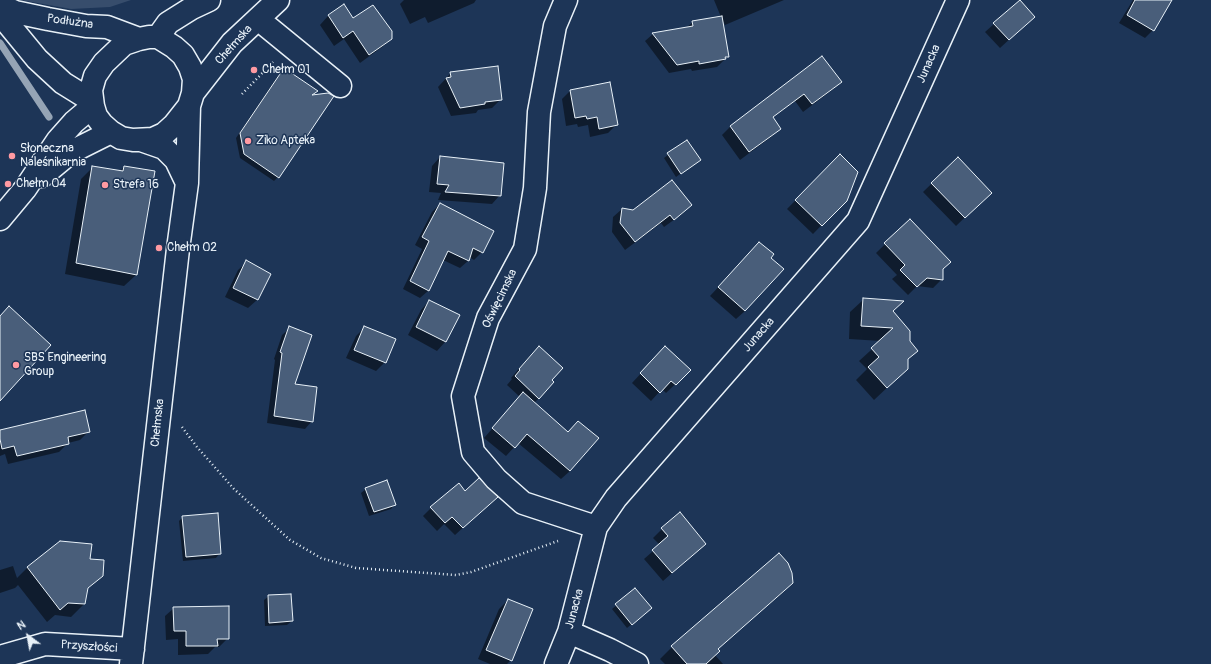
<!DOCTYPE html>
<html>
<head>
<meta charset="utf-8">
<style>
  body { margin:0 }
  #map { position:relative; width:1211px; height:664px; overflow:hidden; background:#1d3557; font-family:Pangolin,sans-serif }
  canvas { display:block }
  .north { position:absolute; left:8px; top:616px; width:40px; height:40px; -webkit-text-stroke:3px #1d3557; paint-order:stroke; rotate:328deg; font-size:11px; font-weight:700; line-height:16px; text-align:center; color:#e8f1f8 }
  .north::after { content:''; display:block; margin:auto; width:14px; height:18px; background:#e8f1f8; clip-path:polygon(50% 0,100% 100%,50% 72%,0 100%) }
</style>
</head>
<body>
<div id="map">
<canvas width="1211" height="664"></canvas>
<div class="north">N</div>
</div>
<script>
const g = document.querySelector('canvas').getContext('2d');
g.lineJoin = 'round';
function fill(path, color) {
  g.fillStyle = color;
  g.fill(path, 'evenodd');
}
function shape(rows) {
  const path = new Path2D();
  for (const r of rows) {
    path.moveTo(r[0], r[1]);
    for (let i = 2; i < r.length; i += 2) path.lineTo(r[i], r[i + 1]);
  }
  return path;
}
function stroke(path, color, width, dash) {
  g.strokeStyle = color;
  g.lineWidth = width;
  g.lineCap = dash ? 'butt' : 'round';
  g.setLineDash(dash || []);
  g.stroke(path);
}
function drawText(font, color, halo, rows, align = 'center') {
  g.font = font + ' Pangolin,sans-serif';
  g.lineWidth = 3;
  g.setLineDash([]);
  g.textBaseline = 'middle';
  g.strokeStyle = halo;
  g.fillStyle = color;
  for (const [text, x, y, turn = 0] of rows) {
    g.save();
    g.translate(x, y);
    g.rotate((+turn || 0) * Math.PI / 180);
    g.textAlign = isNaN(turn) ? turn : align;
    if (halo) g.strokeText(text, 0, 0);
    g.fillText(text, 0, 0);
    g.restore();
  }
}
const green = shape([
  [21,0,131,0,110,7,71,9]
]);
const shadow = shape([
  [404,0,476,0,474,3,428,23,425,17,410,24,400,4],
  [714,0,784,0,725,25,722,19,728,56,717,67,692,71,691,69,669,73,645,41,653,34,686,28,693,22,721,17],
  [1133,0,1171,0,1153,30,1145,38,1119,23],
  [343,6,353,20,391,39,382,47,360,63,344,39,334,46,320,25,328,16],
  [994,24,1025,25,1000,48,985,32],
  [822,57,841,82,832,90,803,112,795,101,772,118,780,129,771,137,740,160,722,135,730,127],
  [284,69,316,91,311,96,278,177,274,181,240,158,236,138,280,73],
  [451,73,501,99,492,108,478,110,476,113,451,116,438,87],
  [570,91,617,124,608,133,590,137,588,125,578,127,577,124,566,126,562,99],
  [686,141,699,160,676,177,664,158],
  [840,155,846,200,813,234,787,209],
  [440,157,500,195,492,204,438,200,441,193,429,192,432,166],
  [958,158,982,201,956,226,923,192],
  [93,167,120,171,124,167,136,275,124,286,65,274,81,179],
  [440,204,482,252,474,260,469,257,468,261,460,268,443,260,428,291,420,298,403,289,422,249,415,245,432,212],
  [690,205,682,214,664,227,661,223,625,250,612,232,613,217,622,209,633,211],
  [910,220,950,262,942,270,942,279,933,288,917,286,908,295,892,279,897,275,876,253],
  [751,252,745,311,736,319,710,296],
  [247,262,270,274,257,300,248,308,225,297,238,270],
  [863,300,892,311,909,342,916,351,907,360,907,369,874,400,856,380,867,369,859,361,881,341,849,339,850,312],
  [429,301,459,316,445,342,437,351,408,335,421,310],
  [365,327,385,362,376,371,346,358,356,336],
  [290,328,293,385,312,421,305,429,267,423,275,360,274,359,282,335],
  [530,356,551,380,539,398,534,403,570,471,561,479,518,443,506,456,484,438,520,397,507,385,512,379,511,378],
  [657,356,690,370,666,393,662,389,651,401,632,383],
  [0,431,89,431,80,440,68,443,59,452,8,464,5,454,0,456],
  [366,489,395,504,391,509,369,516,361,493],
  [465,492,488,505,455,535,444,524,437,531,423,516,431,508],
  [183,517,220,553,216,558,183,561,179,521],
  [662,529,696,552,663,581,644,559,660,545,653,538],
  [61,542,89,560,102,575,91,586,91,584,83,590,84,604,71,617,55,615,47,622,18,585,15,588,0,593,0,570,13,566,17,578,27,568],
  [792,583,780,595,717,649,715,655,723,664,665,664,660,659,672,647],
  [635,589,646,612,627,628,612,609],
  [269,596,292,621,287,625,265,626,264,600],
  [508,600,511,660,507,664,490,664,478,659,499,609],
  [174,608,228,638,219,647,215,647,208,654,178,655,178,639,166,640,165,616]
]);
const stream = shape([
  [0,43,49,117]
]);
const building = shape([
  [1020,0,1035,17,1009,40,993,23,1020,0],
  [1135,0,1172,0,1154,31,1127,15,1135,0],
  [344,4,353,18,373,5,392,31,392,39,369,55,353,31,343,38,328,15,344,4],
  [722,16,729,57,725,57,726,59,699,64,699,61,677,65,652,33,693,26,692,21,722,16],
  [822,56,842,82,812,104,804,94,773,117,781,129,749,152,730,126,822,56],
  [498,66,502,100,485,102,485,104,460,108,446,78,451,77,450,72,498,66],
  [284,68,318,91,312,95,328,93,334,96,279,178,244,154,240,133,284,68],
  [610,82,618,125,599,129,597,117,587,119,586,116,575,118,570,90,610,82],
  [687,140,701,160,681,174,667,153,687,140],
  [840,154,858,172,847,201,822,226,795,200,840,154],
  [440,156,504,163,501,196,445,192,449,185,437,184,440,156],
  [958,157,992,193,965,218,931,183,958,157],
  [92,166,123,171,124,166,155,171,137,275,76,263,92,166],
  [672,180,692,205,674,220,670,215,635,242,620,223,622,208,633,210,672,180],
  [440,203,494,231,483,253,473,248,469,261,448,251,429,291,410,281,429,241,422,237,440,203],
  [910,219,951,262,943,269,943,280,927,278,917,287,900,270,905,265,884,243,910,219],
  [759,242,774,254,771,258,784,269,745,311,718,287,759,242],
  [246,260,271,274,258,300,233,288,246,260],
  [863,298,904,301,893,311,910,331,910,341,918,351,908,359,908,369,887,388,868,367,879,357,871,348,893,328,861,326,863,298],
  [429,300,460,315,446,342,416,327,429,300],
  [9,306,51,345,0,401,0,316,9,306],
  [289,326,312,335,295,384,317,387,313,422,274,416,282,353,280,352,289,326],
  [364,326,396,339,386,363,354,350,364,326],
  [539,346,563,368,552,380,554,382,539,399,515,376,520,370,519,369,539,346],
  [665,346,691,370,676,385,671,381,660,393,640,373,665,346],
  [523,392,568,432,578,421,599,438,570,471,527,434,515,448,492,428,523,392],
  [85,410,90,432,68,437,69,444,17,456,14,446,2,449,0,439,0,430,85,410],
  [479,478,498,497,463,528,452,517,445,523,430,507,459,483,465,491,479,478],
  [387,480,396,505,374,512,365,488,387,480],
  [680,512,706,544,672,573,652,550,668,536,661,528,680,512],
  [218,513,221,554,186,557,182,516,218,513],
  [60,541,92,544,90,559,104,560,103,576,88,588,85,604,68,603,60,610,27,567,60,541],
  [779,553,788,563,792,573,793,583,718,649,720,651,706,664,687,664,671,646,779,553],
  [635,588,652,608,632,625,615,604,635,588],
  [291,594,293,621,269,623,268,595,291,594],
  [508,599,533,609,512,661,486,650,508,599],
  [229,606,229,639,217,639,218,646,186,646,186,631,174,631,173,607,229,606]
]);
const path = shape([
  [242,94,273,62],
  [182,427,197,447,234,489,290,540,321,558,356,568,456,575,471,572,558,541]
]);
const minor = shape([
  [566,0,555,26,539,112,535,188,525,249,488,318,463,396,473,452,496,479,523,503,596,527],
  [0,5,15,12,48,19,86,26,107,27,139,39],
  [0,14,37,59,63,83,92,101],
  [258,19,340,86],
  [149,37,158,37,174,47,183,55,190,67,194,79,193,93,189,106,174,125,164,134,153,139,133,140,121,138,111,132,102,124,96,116,93,106,91,90,95,76,104,63,124,44,139,39,149,37],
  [158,37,168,23,192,8,209,0],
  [193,93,232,43,278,0],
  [141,140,164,148,176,160,187,183],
  [42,176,71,152,111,132],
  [0,219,25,189,58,140,74,122,93,106],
  [569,632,610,650,637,664],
  [0,657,45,644,133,649],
  [131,664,178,249,187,183,189,106],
  [556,664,569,632,596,527,616,498,858,221,958,0]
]);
const markers = [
  [254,70,4,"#ff9aa2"],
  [248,141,4,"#ff9aa2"],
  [12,156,4,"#ff9aa2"],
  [8,184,4,"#ff9aa2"],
  [105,185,4,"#ff9aa2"],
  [159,248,4,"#ff9aa2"],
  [16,365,4,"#ff9aa2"]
];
const streetNames = [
  ["Podłużna",70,22,8],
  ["Chełmska",234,45,-48],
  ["Junacka",929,64,-66],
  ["Oświęcimska",500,299,-64],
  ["Junacka",759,335,-49],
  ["Chełmska",158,423,-84],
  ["Junacka",575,609,-75],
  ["Przyszłości",89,647,4]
];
const poiNames = [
  ["Chełm 01",262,70],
  ["Ziko Apteka",256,141],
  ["Słoneczna",20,149],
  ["Naleśnikarnia",20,163],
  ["Chełm 04",16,184],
  ["Strefa 16",113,185],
  ["Chełm 02",167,248],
  ["SBS Engineering",24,358],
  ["Group",24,372]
];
fill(green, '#374d6c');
fill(shadow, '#0007');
stroke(stream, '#95a4b5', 7);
fill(building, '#495e7a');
stroke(building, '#e8f1f8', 1);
stroke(minor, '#e8f1f8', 25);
stroke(path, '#e8f1f8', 2.5, [1, 3]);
stroke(minor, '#1d3557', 22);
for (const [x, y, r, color] of markers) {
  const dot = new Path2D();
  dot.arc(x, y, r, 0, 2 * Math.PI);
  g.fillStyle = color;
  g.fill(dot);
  stroke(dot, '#1d3557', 1.5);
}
drawText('12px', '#e8f1f8', '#1d3557', streetNames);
drawText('12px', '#e8f1f8', '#1d3557', poiNames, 'left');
</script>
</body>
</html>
